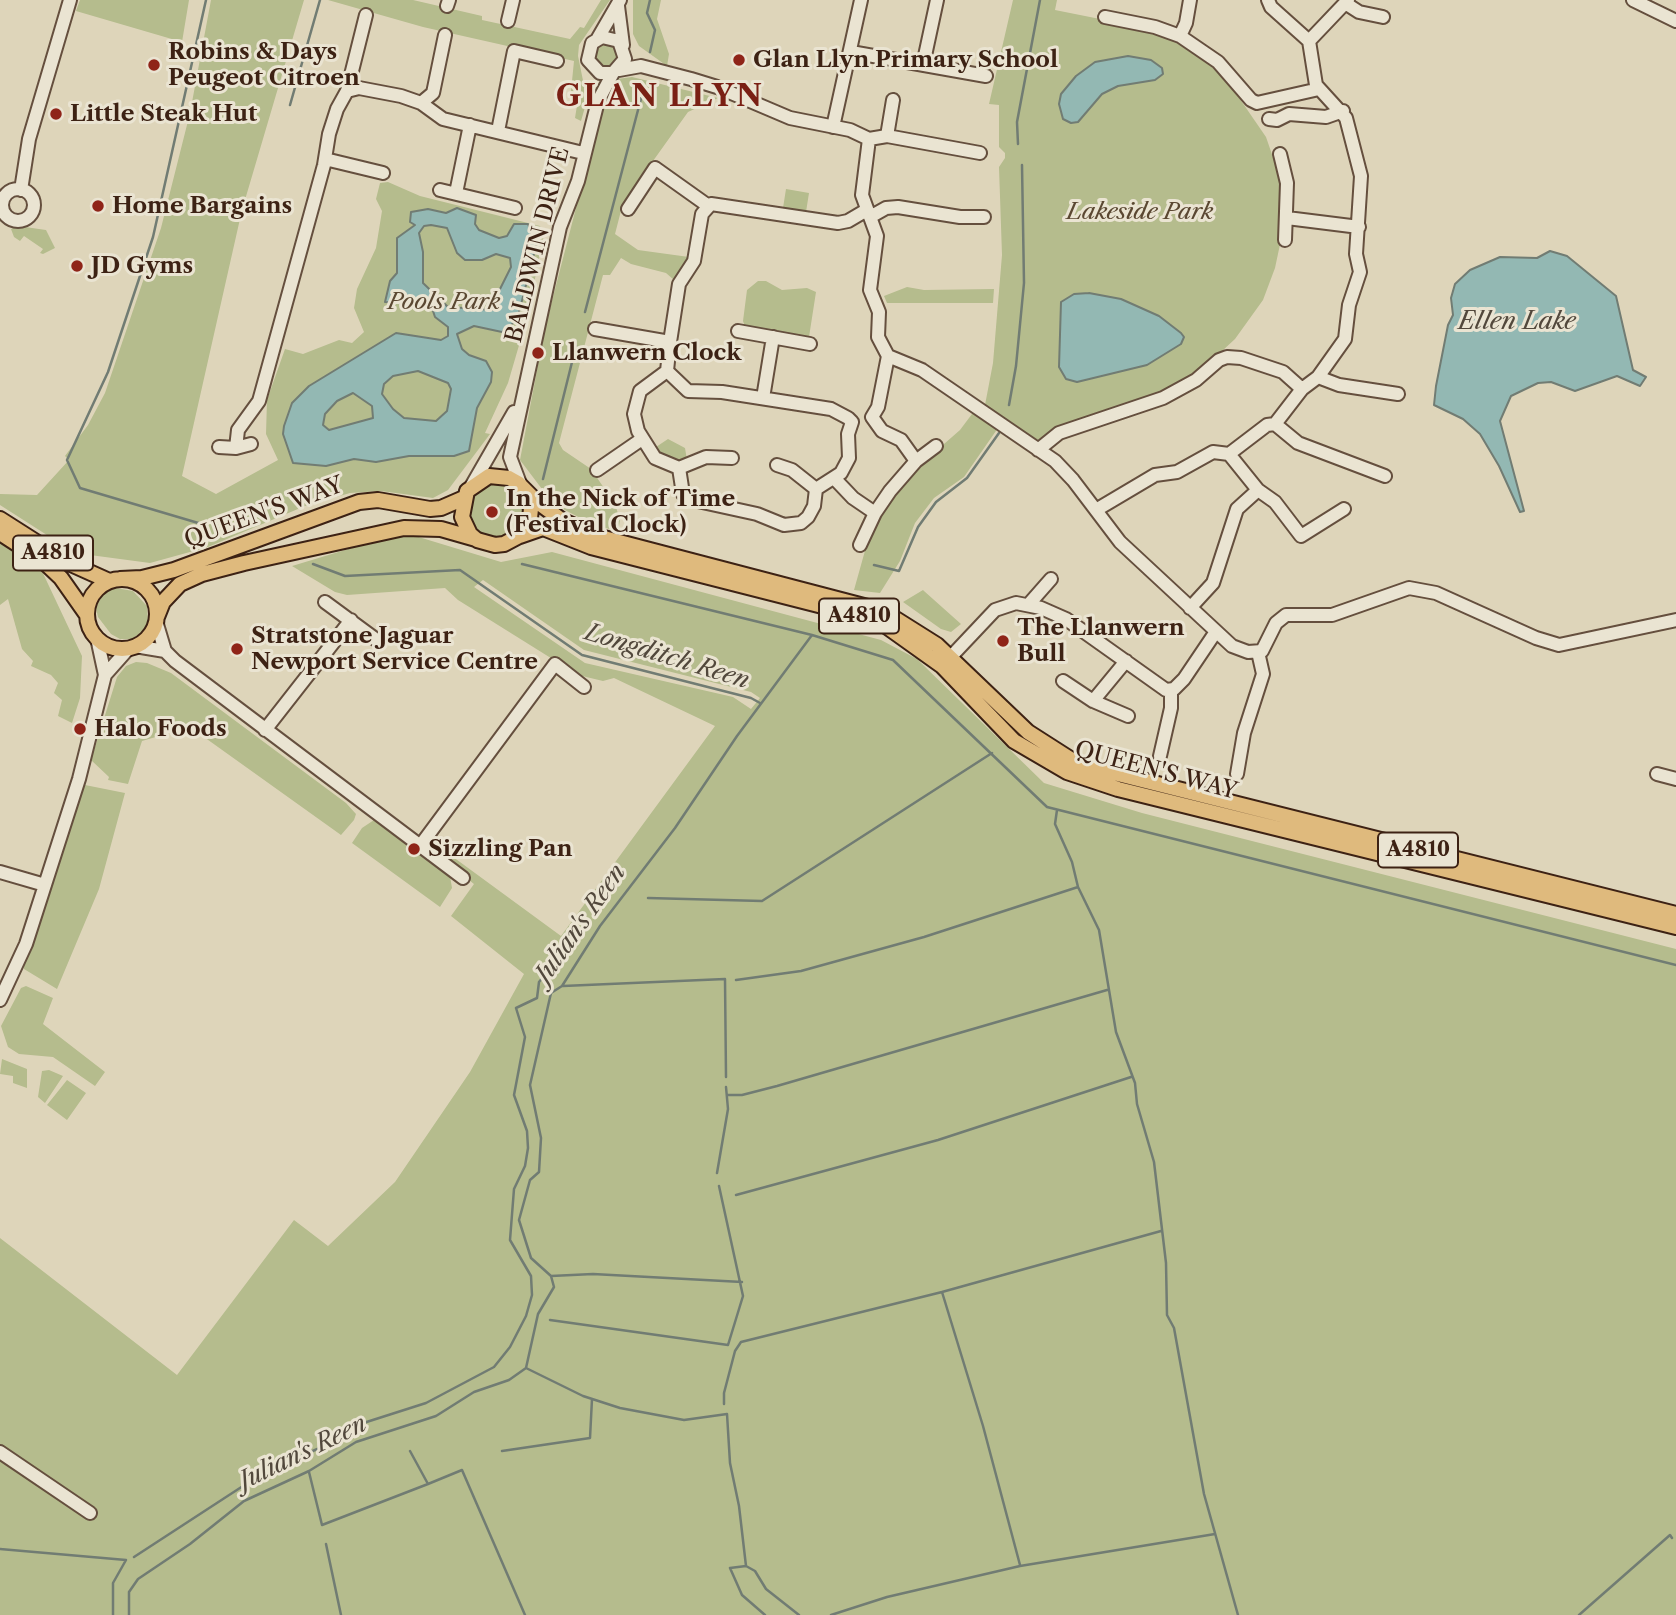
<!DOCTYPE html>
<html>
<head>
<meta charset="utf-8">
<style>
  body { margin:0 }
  canvas { display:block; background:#ded5ba }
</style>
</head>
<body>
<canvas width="1676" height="1615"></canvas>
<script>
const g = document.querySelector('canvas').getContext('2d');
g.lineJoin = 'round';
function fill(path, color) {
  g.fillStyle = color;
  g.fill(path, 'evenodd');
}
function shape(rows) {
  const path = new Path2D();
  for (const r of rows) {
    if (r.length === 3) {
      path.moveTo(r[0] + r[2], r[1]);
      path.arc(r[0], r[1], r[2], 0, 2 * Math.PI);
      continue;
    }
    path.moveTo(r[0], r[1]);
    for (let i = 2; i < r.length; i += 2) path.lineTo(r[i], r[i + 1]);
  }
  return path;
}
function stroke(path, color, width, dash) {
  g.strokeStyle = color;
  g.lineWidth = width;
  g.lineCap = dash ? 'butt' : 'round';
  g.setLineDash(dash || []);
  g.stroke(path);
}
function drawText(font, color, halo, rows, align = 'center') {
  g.font = font + ' "Libre Caslon Text",serif';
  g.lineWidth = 6;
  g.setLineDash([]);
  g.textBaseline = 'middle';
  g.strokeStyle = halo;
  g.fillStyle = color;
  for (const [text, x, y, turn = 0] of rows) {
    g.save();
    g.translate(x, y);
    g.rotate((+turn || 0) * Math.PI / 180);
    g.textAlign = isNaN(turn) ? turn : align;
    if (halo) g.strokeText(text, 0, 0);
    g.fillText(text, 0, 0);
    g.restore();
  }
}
const green = shape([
  [80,0,189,0,182,42,76,11],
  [211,0,304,0,242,210,182,476,216,494,278,460,266,434,267,400,285,349,303,354,339,340,352,343,364,332,354,308,357,289,376,248,382,211,376,199,380,183,388,182,420,196,540,226,544,234,527,318,508,383,485,433,490,434,448,490,433,498,381,491,350,493,305,506,208,547,150,563,75,553,0,505,0,494,37,495,69,460,65,456,88,425,105,393,161,228,190,113],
  [328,0,413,0,482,16,482,20,570,39,580,27,584,28,601,0,610,0,579,45,578,56,587,100,581,121,575,118,579,93,571,91,574,61,423,27],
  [633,0,661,0,657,19,669,54,667,66,639,46,633,34],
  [1013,0,1057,0,1055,10,1150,29,1184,47,1211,66,1233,89,1266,137,1277,169,1282,198,1282,235,1275,268,1263,300,1235,339,1196,375,1162,393,1037,440,985,405,993,363,1002,255,999,167,1005,158,1005,153,999,147,999,105,989,104],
  [606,55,11],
  [632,77,718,98,688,112,623,203,615,234,638,250,689,257,688,260,674,280,666,273,631,264,621,258,610,275,603,275,559,443,563,450,591,469,615,504,620,520,618,532,588,522,563,509,545,493,520,460,545,328,600,115,617,79],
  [786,189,809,193,806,212,783,208],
  [18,226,46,230,55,248,43,254,40,253,43,249,24,236,20,241,14,237,11,229],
  [758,281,766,281,782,290,807,288,816,292,809,337,745,327,743,321,747,290],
  [907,287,924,290,994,289,993,303,887,303,884,296],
  [975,410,998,428,964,477,934,498,915,523,900,561,880,593,854,590,868,540,889,500,920,465,960,430],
  [668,439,685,448,687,460,681,462,662,454,656,447],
  [495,511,27],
  [412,535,501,562,552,552,881,640,917,659,1044,783,1142,813,1676,949,1676,1615,0,1615,0,1238,177,1375,294,1220,328,1246,395,1182,470,1072,524,974,451,916,474,884,429,849,434,843,561,936,715,726,614,678,603,681,578,675,458,600,445,588,347,595,335,592,292,566,365,544],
  [483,580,584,650,751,692,760,698,751,709,733,697,585,663,474,587],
  [0,541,40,567,82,656,80,698,72,723,58,716,62,700,54,693,58,683,51,675,31,666,33,661,22,649,8,599,0,605],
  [110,587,133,591,147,606,148,623,142,632,132,639,120,639,111,634,98,617,95,604,97,596],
  [923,590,924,591,961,624,951,632,941,629,903,602],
  [136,662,147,663,171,673,346,803,356,814,354,820,341,835,190,727,142,741,128,784,108,780,109,777,91,760,117,677,126,666],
  [85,785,125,793,99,889,57,989,24,969,24,965,52,872],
  [374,820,450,876,452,888,440,907,352,843,362,828],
  [26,986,53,998,43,1024,105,1072,95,1086,53,1057,19,1054,8,1047,1,1026,21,988],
  [2,1059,27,1069,27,1088,13,1083,13,1076,0,1074],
  [49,1070,63,1076,45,1103,38,1097,42,1071],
  [67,1080,86,1093,67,1120,47,1105]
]);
const water = shape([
  [1128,56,1151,60,1162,68,1163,74,1155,80,1118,86,1102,94,1078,122,1071,123,1063,119,1059,104,1061,94,1076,76,1095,62,1128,56],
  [457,208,476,215,475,224,479,230,499,238,507,236,514,224,528,224,536,246,517,320,502,332,474,326,457,334,462,349,469,355,486,361,492,372,491,382,477,408,469,451,454,456,409,456,376,462,354,459,326,466,293,463,283,434,284,426,292,403,309,386,396,333,441,340,448,336,448,327,435,317,431,305,385,302,390,281,397,273,397,238,415,225,410,222,411,212,428,209,446,213,457,208],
  [431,225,447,228,457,253,465,260,482,260,496,254,510,258,511,267,497,295,494,310,448,307,423,283,423,252,419,233,424,226,431,225],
  [418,371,448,383,451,389,447,411,436,421,404,418,393,409,382,394,384,384,393,376,418,371],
  [353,393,372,406,373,418,329,430,323,425,325,414,337,401,353,393],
  [1550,251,1567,256,1616,296,1633,370,1646,377,1640,386,1617,376,1575,391,1551,382,1538,383,1511,396,1500,421,1524,511,1520,512,1499,466,1480,434,1463,419,1434,405,1436,386,1448,325,1453,315,1451,298,1455,284,1470,270,1500,257,1537,258,1550,251],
  [1089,293,1121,299,1159,316,1181,333,1184,337,1181,344,1147,365,1077,382,1066,379,1059,367,1061,302,1074,294,1089,293]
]);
const stream = shape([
  [650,0,647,13,655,30,650,52],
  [290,105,320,0],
  [1018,144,1017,122,1040,0],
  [585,312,643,91],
  [1009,405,1016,366,1024,283,1022,165],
  [543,479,576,346],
  [205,525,80,488,67,460,108,372,153,237,206,0],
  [313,564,345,576,460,570,582,655,751,698,760,703],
  [522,564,812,635,893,660,1047,807,1676,965],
  [874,565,899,571,918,527,936,502,967,478,999,433],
  [1057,810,1055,824,1072,862,1078,887,1099,930,1116,1032,1135,1083,1137,1104,1154,1162,1166,1263,1167,1315,1174,1328,1204,1494,1238,1615],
  [648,898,762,901,992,753],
  [736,980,801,971,924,937,1078,887],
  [563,986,725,979,726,1077],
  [727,1095,742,1095,777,1086,1107,990],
  [717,1173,728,1109,726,1087],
  [736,1195,938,1140,1131,1077],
  [551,1276,593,1274,742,1282],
  [942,1292,983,1426,1020,1565],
  [550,1320,728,1345,743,1296,719,1186],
  [526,1368,583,1396,620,1408,684,1420,727,1414,730,1463,739,1506,746,1566],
  [724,1404,724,1393,735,1351,741,1342,942,1292,1161,1231],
  [410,1451,428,1484,462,1470,525,1615],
  [502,1451,590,1438,592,1399],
  [309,1472,322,1525,428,1484],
  [326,1544,341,1615],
  [0,1549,126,1560,113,1583,113,1615],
  [134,1557,266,1471,322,1447,354,1426,426,1403,494,1367,510,1347,526,1316,532,1295,531,1276,510,1240,514,1189,525,1166,528,1148,527,1131,514,1095,525,1037,516,1008,537,998,539,982,556,961],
  [129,1615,129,1592,138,1579,190,1544,244,1501,309,1471,356,1442,436,1416,474,1392,509,1380,526,1368,538,1314,554,1287,551,1276,531,1258,519,1220,530,1180,539,1172,541,1138,530,1085,551,993,562,986,600,926,675,828,737,736,812,635],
  [765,1615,742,1595,730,1568,746,1566,755,1571,766,1589,799,1615],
  [831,1615,887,1597,1020,1566,1215,1534],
  [1579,1615,1670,1535,1672,1538]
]);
const minor = shape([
  [1633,0,1676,21],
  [1345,3,1359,12,1383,17],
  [447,6,449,0],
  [618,6,623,45],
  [1105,17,1155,27,1180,36,1186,23,1190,0],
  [508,21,513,0],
  [1180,36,1218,62,1251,100,1257,103,1319,89],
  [598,38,620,0],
  [1309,41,1348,0],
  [851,52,986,76],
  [923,65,937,0],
  [619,70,641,66,691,79,717,87,790,118,850,130,869,139,862,195,877,236,870,290,879,312,878,337,888,356,922,370,1055,461,1073,480,1120,542,1232,646,1248,652,1262,651,1276,623,1286,615,1332,615,1409,588,1436,593,1536,638,1559,645,1676,620],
  [347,91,366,15],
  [421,103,433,93,445,35],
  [1269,119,1277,120,1289,114,1326,117,1343,111],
  [833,127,861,0],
  [498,131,514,51,557,61],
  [887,136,893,100],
  [869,139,887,136,980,153],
  [1280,154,1287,183,1285,240],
  [325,159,383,173],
  [18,205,16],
  [21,190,29,139,70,0],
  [440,190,515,208],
  [456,193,470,125],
  [628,209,655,168,707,205],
  [870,217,886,208,898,207,960,217,984,217],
  [1287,218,1359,227],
  [595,329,670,342,679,284,694,261,702,214,711,204,838,223,848,221,865,211],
  [738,331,810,344],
  [888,356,878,407,872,417,882,431,901,440,916,461],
  [667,371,688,391,722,392,831,409,848,418,852,422,848,434,849,458,841,473,816,489,814,506,808,517,801,523,784,525,757,514,693,500,683,494,679,468,655,458,638,431,634,414,640,391,667,371,670,342],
  [1318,377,1339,385,1398,394],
  [763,398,773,337],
  [1275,424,1298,443,1385,476],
  [219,447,236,448,251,444],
  [236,448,238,430,259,401,324,165,329,134,337,109,347,91,359,88,401,96,421,103,443,119,583,153],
  [1038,450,1059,433,1163,398,1196,380,1219,360,1227,357,1241,358,1283,372,1302,389],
  [1229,454,1258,490,1275,502,1301,536,1344,509],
  [777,465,792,470,816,489],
  [679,468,706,457,732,458],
  [597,470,642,439],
  [834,478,853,498,875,513],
  [472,485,514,412],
  [521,486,510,457,560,227,578,181,598,101,613,73,625,59,619,41,602,37,592,43,588,60,600,73,613,73],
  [1096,510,1155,475,1177,472,1213,452,1229,454,1267,425,1275,424,1302,389,1318,377,1345,339,1349,305,1360,272,1356,254,1361,176,1346,118,1316,85,1309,41,1271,7,1268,0],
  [860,545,875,513,890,491,916,461,936,446],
  [325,602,378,641],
  [1029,604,1051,579],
  [1190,608,1213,583,1237,509,1258,490],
  [156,621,165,651,175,661,463,878],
  [135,646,165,651],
  [945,663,995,610,1016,603,1041,608,1066,619,1166,690,1174,689,1184,679,1215,633],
  [105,675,129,648],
  [1063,681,1093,701,1128,716],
  [1093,701,1126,661],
  [265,730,351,620],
  [1160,756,1171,708,1171,690],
  [1237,774,1244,733,1263,674,1258,652],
  [1657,774,1676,779],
  [420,846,555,664,584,687],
  [0,872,45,885],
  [0,1000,26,944,79,779,105,675,97,638],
  [0,1452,90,1513]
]);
const major = shape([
  [525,490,531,509,530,518,521,535,504,544,495,545,477,540,470,534,462,517,467,491,489,476,509,478,518,483,536,501,563,521,600,537,883,611,937,645,1028,732,1078,764,1676,914],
  [0,519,69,563,109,581],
  [0,533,43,561,61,578,87,615],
  [520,536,543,528,591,547,846,612,886,626,942,666,1014,741,1067,772,1118,789,1676,927],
  [120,579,142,578,174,570,359,502,378,500,430,509,441,508,464,498],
  [122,614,35],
  [157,617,163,602,180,584,202,574,244,563,404,528,441,529,476,539]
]);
const markers = [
  [739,60,7,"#8f2418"],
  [154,65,7,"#8f2418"],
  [56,114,7,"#8f2418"],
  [98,206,7,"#8f2418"],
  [77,266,7,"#8f2418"],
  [538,353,7,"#8f2418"],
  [492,512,7,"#8f2418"],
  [1003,641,7,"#8f2418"],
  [237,649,7,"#8f2418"],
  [80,729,7,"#8f2418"],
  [414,849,7,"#8f2418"]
];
const shields = [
  [53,553,80],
  [859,616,80],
  [1418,850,80]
];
const shieldNames = [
  ["A4810",53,553],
  ["A4810",859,616],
  ["A4810",1418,850]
];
const poiNames = [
  ["Robins & Days",168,52],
  ["Peugeot Citroen",168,78],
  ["Glan Llyn Primary School",753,60],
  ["Little Steak Hut",70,114],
  ["Home Bargains",112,206],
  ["JD Gyms",91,266],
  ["Llanwern Clock",552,353],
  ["In the Nick of Time",506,499],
  ["(Festival Clock)",506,525],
  ["The Llanwern",1017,628],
  ["Bull",1017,654],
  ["Stratstone Jaguar",251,636],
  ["Newport Service Centre",251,662],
  ["Halo Foods",94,729],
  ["Sizzling Pan",428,849]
];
const parkNames = [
  ["Lakeside Park",1140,212],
  ["Pools Park",444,302]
];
const streetNames = [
  ["BALDWIN DRIVE",538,245,-76],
  ["QUEEN'S WAY",264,513,-20],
  ["QUEEN'S WAY",1156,771,15]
];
const waterNames = [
  ["Ellen Lake",1517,322],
  ["Longditch Reen",667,657,17],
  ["Julian's Reen",581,924,-55],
  ["Julian's Reen",303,1453,-26]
];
const districtNames = [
  ["GLAN LLYN",660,97]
];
fill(green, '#b5bc8d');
fill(water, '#93b8b3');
stroke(water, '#717c73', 2);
stroke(stream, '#717c73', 2.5);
stroke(minor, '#654f3e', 16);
stroke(major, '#3d2214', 18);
stroke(minor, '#eae4d2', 12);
stroke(major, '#dfba7d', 14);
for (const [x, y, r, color] of markers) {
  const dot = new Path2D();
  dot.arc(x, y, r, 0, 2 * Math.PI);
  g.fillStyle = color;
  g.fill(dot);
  stroke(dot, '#eae4d2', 2.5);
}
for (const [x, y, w] of shields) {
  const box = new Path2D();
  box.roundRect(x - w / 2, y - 17.5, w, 35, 5);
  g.fillStyle = '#eae4d2';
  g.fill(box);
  stroke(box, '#3d2214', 2);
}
drawText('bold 21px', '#3d2214', null, shieldNames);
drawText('bold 23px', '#3d2214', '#eae4d2', poiNames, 'left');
drawText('italic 23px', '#5b4832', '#eae4d2', parkNames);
drawText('23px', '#3d2214', '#eae4d2', streetNames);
drawText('italic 24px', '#52483c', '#eae4d2', waterNames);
g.letterSpacing = '2px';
drawText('bold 30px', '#7a1f14', '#eae4d2', districtNames);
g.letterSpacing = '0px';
</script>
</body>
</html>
